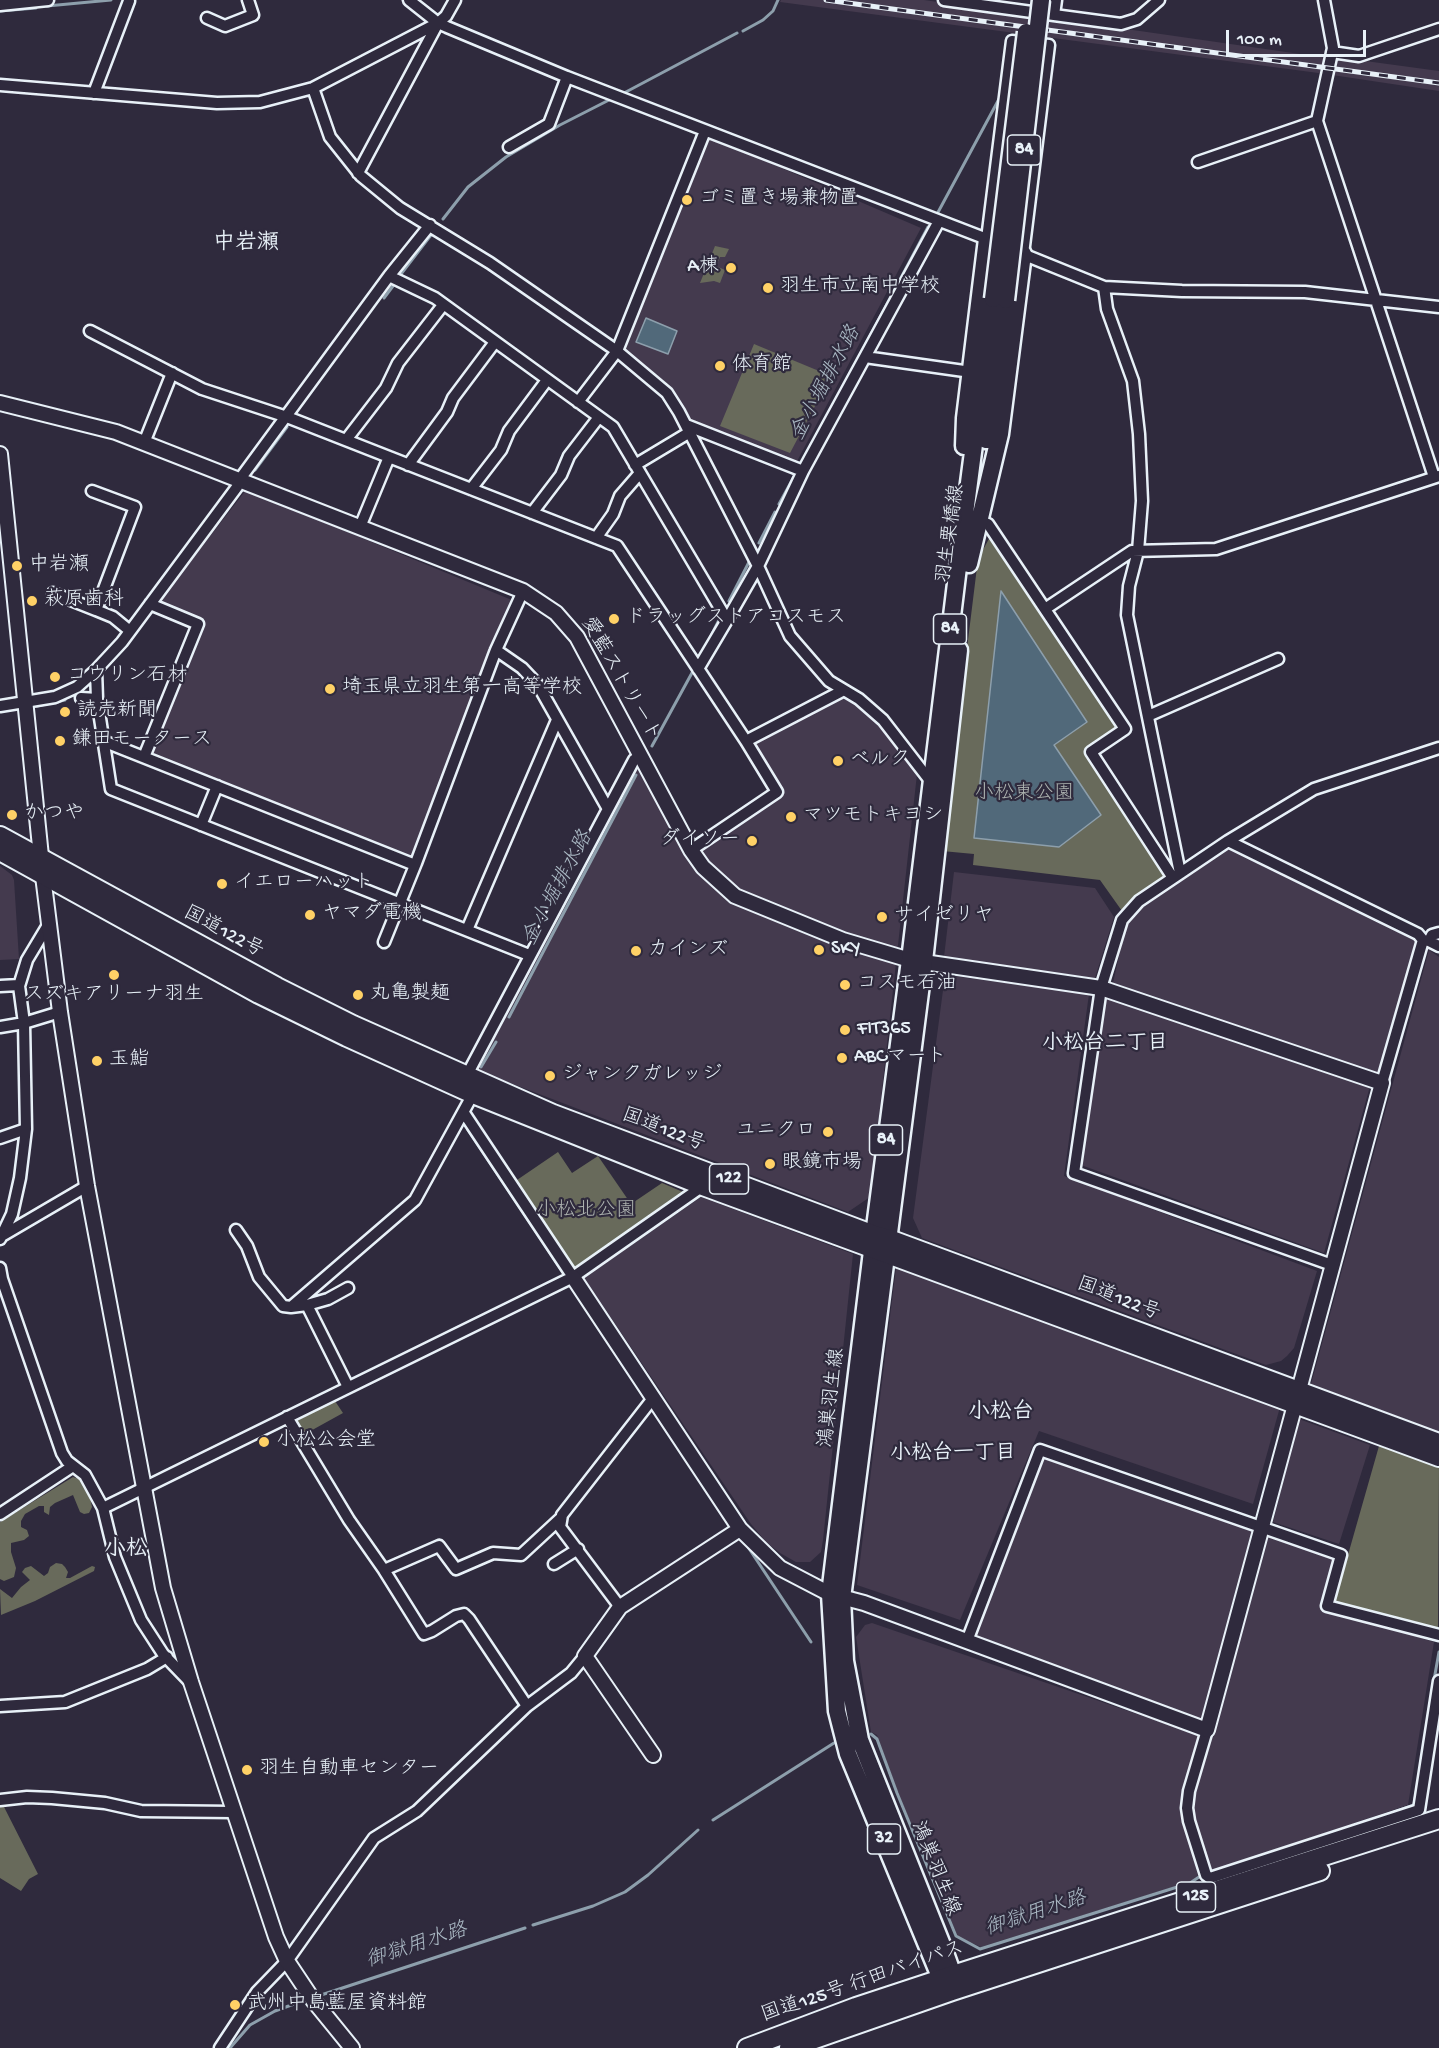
<!DOCTYPE html>
<html>
<head>
<meta charset="utf-8">
<style>
  body { margin:0 }
  #map { position:relative; width:1439px; height:2048px; overflow:hidden; background:#2f2a3d; font-family:"Gochi Hand",sans-serif }
  canvas { display:block }
  .scale { position:absolute; left:1226px; top:30px; width:140px; height:27px; box-sizing:border-box; border:3px solid #e8f1f8; border-top:0; padding-left:8px; font-size:18px; line-height:21px; white-space:nowrap; color:#e8f1f8; -webkit-text-stroke:4px #2f2a3d; paint-order:stroke }
</style>
</head>
<body>
<div id="map">
<canvas width="1439" height="2048"></canvas>
<div class="scale">100 m</div>
</div>
<script>
const g = document.querySelector('canvas').getContext('2d');
g.lineJoin = 'round';
function fill(path, color) {
  g.fillStyle = color;
  g.fill(path, 'evenodd');
}
function shape(rows) {
  const path = new Path2D();
  for (const r of rows) {
    path.moveTo(r[0], r[1]);
    for (let i = 2; i < r.length; i += 2) path.lineTo(r[i], r[i + 1]);
  }
  return path;
}
function stroke(path, color, width, dash) {
  g.strokeStyle = color;
  g.lineWidth = width;
  g.lineCap = dash ? 'butt' : 'round';
  g.setLineDash(dash || []);
  g.stroke(path);
}
function drawText(font, color, halo, rows, align = 'center') {
  g.font = font + ' "Gochi Hand","Klee One",sans-serif';
  g.lineWidth = 4.5;
  g.setLineDash([]);
  g.textBaseline = 'middle';
  g.strokeStyle = halo;
  g.fillStyle = color;
  for (const [text, x, y, turn = 0] of rows) {
    g.save();
    g.translate(x, y);
    g.rotate((+turn || 0) * Math.PI / 180);
    g.textAlign = isNaN(turn) ? turn : align;
    if (halo) g.strokeText(text, 0, 0);
    g.fillText(text, 0, 0);
    g.restore();
  }
}
const built = shape([
  [781,0,924,0,1328,58,1326,74,780,2],
  [1336,57,1439,71,1439,91,1332,75],
  [707,136,921,228,795,465,695,429,670,386,622,347],
  [246,490,519,603,413,864,148,756,204,622,158,603],
  [844,690,859,699,918,765,870,1197,848,1212,471,1068,640,756,691,851,777,792,747,743],
  [1227,849,1416,940,1377,1076,1113,983,1125,929,1136,912,1150,901],
  [0,866,12,875,14,880,19,959,0,960],
  [954,872,1095,888,1114,917,1095,978,944,957],
  [1429,950,1439,957,1439,1432,1311,1384],
  [945,975,1089,994,1064,1176,1317,1271,1294,1348,1287,1356,1281,1361,1266,1365,922,1238,913,1218],
  [1105,994,1370,1086,1324,1253,1081,1165],
  [701,1197,853,1254,823,1540,821,1552,810,1562,796,1562,780,1553,766,1542,751,1524,584,1278],
  [896,1268,1280,1407,1253,1504,1039,1431,960,1620,857,1585],
  [1299,1419,1370,1445,1339,1544,1273,1522],
  [1043,1456,1256,1531,1202,1721,974,1637],
  [1264,1531,1336,1558,1322,1607,1434,1642,1408,1805,1212,1871,1194,1819,1193,1802],
  [872,1623,1198,1735,1182,1794,1182,1807,1183,1817,1198,1876,1189,1882,981,1947,958,1937,897,1790,877,1735,871,1732,856,1637,865,1625]
]);
const green = shape([
  [715,246,729,249,725,257,720,257,716,266,725,270,720,283,714,281,700,283],
  [754,344,831,376,790,453,720,426],
  [991,535,1118,728,1085,751,1168,874,1136,896,1122,911,1100,880,973,865,974,854,942,851,978,559],
  [558,1152,572,1173,598,1156,631,1204,662,1183,690,1195,575,1271,514,1182],
  [335,1401,343,1413,305,1434,296,1421],
  [1379,1446,1439,1467,1438,1629,1334,1604],
  [73,1477,82,1480,89,1492,92,1507,89,1513,84,1514,80,1512,73,1495,55,1503,50,1507,49,1515,44,1512,44,1506,39,1506,25,1514,21,1521,21,1527,27,1530,29,1536,24,1540,11,1543,11,1552,16,1568,14,1577,4,1581,0,1579,0,1522],
  [56,1563,62,1564,65,1567,68,1572,66,1578,70,1578,92,1566,95,1567,94,1571,35,1601,1,1615,0,1589,12,1598,21,1587,30,1580,22,1572,25,1568,31,1566,44,1576,48,1573,50,1567],
  [2,1803,38,1874,29,1879,21,1891,0,1878,0,1805]
]);
const water = shape([
  [646,318,677,331,668,354,636,342,646,318],
  [1001,591,1087,722,1054,745,1101,815,1059,847,974,838,1001,591]
]);
const stream = shape([
  [47,6,111,0],
  [0,11,36,8],
  [743,31,763,20,773,11,778,0],
  [624,93,737,33],
  [936,216,999,99],
  [443,219,468,187,506,157,560,125,611,99],
  [401,274,431,235],
  [384,298,393,286],
  [837,398,928,227],
  [803,460,832,407],
  [255,470,287,427],
  [779,504,795,475],
  [759,543,775,512],
  [729,601,749,562],
  [708,642,719,620],
  [37,706,65,700],
  [652,746,693,671],
  [509,1017,636,775],
  [481,1067,496,1042],
  [468,1130,566,1277],
  [744,1541,811,1642],
  [1434,1680,1439,1652],
  [871,1734,877,1739,897,1793,956,1936,980,1949,1190,1883,1199,1877],
  [1375,1819,1414,1805,1419,1776],
  [713,1820,834,1743],
  [533,1925,593,1906,625,1892,648,1875,698,1830],
  [318,1996,525,1928],
  [230,2048,250,2025,275,2011,305,2000]
]);
const minor = shape([
  [409,0,438,23,447,27,567,77,992,241],
  [944,0,1054,15,1056,0],
  [1324,0,1333,48,1317,121,1434,477],
  [0,5,48,0],
  [1054,15,1121,24,1137,19,1159,0],
  [207,18,225,26,253,15,248,0],
  [1332,52,1359,56,1439,29],
  [0,85,217,103,260,102,313,88,438,23,446,16,455,0],
  [313,88,330,137,361,176,400,208,490,263,617,351,667,393,679,412,758,566,790,636,829,681,859,699,883,720,931,782],
  [94,93,129,1],
  [509,147,549,124,567,77],
  [1198,162,1317,121],
  [358,173,438,23],
  [987,239,1012,41,1049,45,1023,254],
  [1020,253,1104,287,1182,291,1305,292,1439,307],
  [389,276,435,298,613,427,727,620,698,669],
  [1104,287,1107,309,1133,381,1139,434,1142,501,1138,551,1129,586,1127,615,1180,873],
  [90,331,202,389,287,417,389,457],
  [865,357,964,371],
  [578,402,617,351,705,131],
  [686,425,803,471],
  [346,440,386,388,398,363,443,305],
  [144,443,172,373],
  [408,465,447,412,453,398,495,342],
  [635,465,690,432],
  [471,489,501,450,509,431,547,380],
  [532,513,561,475,569,456,599,417],
  [979,520,988,524,1125,729,1091,752,1173,878],
  [360,527,389,457,617,546,746,741,777,792,691,850],
  [596,538,613,514,620,496,640,473],
  [53,593,96,610,135,507,92,491],
  [1045,609,1132,551,1216,549,1439,476],
  [96,610,113,617,130,631],
  [727,620,758,566,803,471,939,221],
  [496,650,522,668,538,685,608,809],
  [96,670,97,699],
  [81,698,97,699,111,789,529,955],
  [0,706,55,697,77,687,96,670,122,642,237,487,240,479,389,276,430,225],
  [1148,716,1278,659],
  [103,741,415,865],
  [746,741,844,690],
  [144,757,198,624,150,604],
  [201,825,217,786],
  [1228,841,1314,789,1439,748],
  [467,930,557,720],
  [1423,940,1429,941,1439,946],
  [1429,941,1432,935,1439,933],
  [384,942,416,863,496,650,523,591],
  [0,986,19,985],
  [0,1027,24,1023,60,1012],
  [467,1075,608,809,634,760,640,756],
  [464,1113,573,1277],
  [0,1138,26,1129],
  [236,1230,247,1246,259,1277,283,1306,291,1307,307,1305,328,1299,348,1288],
  [0,1237,87,1186],
  [0,1239,12,1214,20,1178,26,1129,24,1023,19,986,27,960,48,925],
  [1332,1265,1074,1173,1101,988,1122,920,1139,901,1228,841,1418,934,1423,940,1382,1083],
  [0,1268,2,1279,62,1453,67,1461,85,1475,103,1508,115,1557,141,1620,163,1654,190,1682],
  [307,1305,348,1387],
  [291,1307,415,1200,473,1094],
  [103,1508,573,1277,703,1186],
  [0,1514,73,1466],
  [554,1564,578,1549],
  [384,1570,439,1546,456,1569,493,1553,521,1555,561,1518],
  [620,1607,560,1527,562,1515,654,1397],
  [967,1641,1040,1450,1341,1555,1327,1606,1439,1635],
  [0,1706,65,1702,147,1669,167,1657],
  [527,1706,571,1673,585,1656],
  [1207,1730,1189,1791,1187,1808,1189,1821,1206,1875,1210,1878,1419,1810,1439,1681],
  [0,1800,27,1797,52,1798,105,1803,141,1811,233,1812],
  [220,2048,257,1992,287,1961,374,1838,417,1811,527,1706,469,1619,464,1614,456,1616,432,1631,424,1634,384,1570,349,1520,287,1417]
]);
const tertiary = shape([
  [0,403,116,432,523,591,556,613,577,637,691,850,703,867,735,896,843,940,910,960,1101,988,1382,1083,1207,1730,864,1603,830,1594,780,1568,740,1529,573,1277],
  [0,454,43,876,60,1012,87,1186,163,1588,191,1682,276,1937,287,1961,313,2000,352,2048],
  [653,1755,585,1656,620,1607,740,1529]
]);
const primary = shape([
  [986,440,1006,300],
  [964,446,965,418,987,239],
  [969,564,1000,434,1023,254],
  [952,1987,953,1975,944,1950,860,1740,845,1661,842,1598,924,961,959,650],
  [949,1988,941,1979,848,1754,837,1711,830,1594,874,1235,910,960,958,567,993,299]
]);
const trunk = shape([
  [0,836,277,987,353,1025,553,1114,874,1235,889,1239,1439,1443],
  [0,851,259,994,347,1037,473,1094,703,1186,1439,1457],
  [747,2048,856,2007,953,1975,1439,1819],
  [789,2048,952,1991,1320,1871]
]);
const rail = shape([
  [826,0,1439,83]
]);
const primaryBridge = shape([
  [993,299,1026,32],
  [1006,300,1041,0]
]);
const markers = [
  [687,200,6,"#ffd166"],
  [731,268,6,"#ffd166"],
  [768,288,6,"#ffd166"],
  [720,366,6,"#ffd166"],
  [17,566,6,"#ffd166"],
  [32,601,6,"#ffd166"],
  [614,619,6,"#ffd166"],
  [55,677,6,"#ffd166"],
  [330,689,6,"#ffd166"],
  [65,712,6,"#ffd166"],
  [60,741,6,"#ffd166"],
  [838,761,6,"#ffd166"],
  [12,815,6,"#ffd166"],
  [791,817,6,"#ffd166"],
  [752,841,6,"#ffd166"],
  [222,884,6,"#ffd166"],
  [310,915,6,"#ffd166"],
  [882,917,6,"#ffd166"],
  [819,950,6,"#ffd166"],
  [636,951,6,"#ffd166"],
  [114,975,6,"#ffd166"],
  [845,985,6,"#ffd166"],
  [358,995,6,"#ffd166"],
  [845,1030,6,"#ffd166"],
  [842,1058,6,"#ffd166"],
  [97,1061,6,"#ffd166"],
  [550,1076,6,"#ffd166"],
  [828,1132,6,"#ffd166"],
  [770,1164,6,"#ffd166"],
  [264,1442,6,"#ffd166"],
  [247,1770,6,"#ffd166"],
  [235,2005,6,"#ffd166"]
];
const shields = [
  [1024,150,33],
  [950,629,33],
  [886,1140,33],
  [729,1179,39],
  [884,1839,33],
  [1196,1897,39]
];
const shieldNames = [
  ["84",1024,150],
  ["84",950,629],
  ["84",886,1140],
  ["122",729,1179],
  ["32",884,1839],
  ["125",1196,1897]
];
const poiNames = [
  ["ゴミ置き場兼物置",699,200],
  ["A棟",719,268,"right"],
  ["羽生市立南中学校",780,288],
  ["体育館",732,366],
  ["中岩瀬",29,566],
  ["萩原歯科",44,601],
  ["ドラッグストアコスモス",626,619],
  ["コウリン石材",67,677],
  ["埼玉県立羽生第一高等学校",342,689],
  ["読売新聞",77,712],
  ["鎌田モータース",72,741],
  ["ベルク",850,761],
  ["かつや",24,815],
  ["マツモトキヨシ",803,817],
  ["ダイソー",740,841,"right"],
  ["イエローハット",234,884],
  ["ヤマダ電機",322,915],
  ["サイゼリヤ",894,917],
  ["SKY",831,950],
  ["カインズ",648,951],
  ["コスモ石油",857,985],
  ["丸亀製麺",370,995],
  ["スズキアリーナ羽生",114,996,"center"],
  ["FIT365",857,1030],
  ["ABCマート",854,1058],
  ["玉鮨",109,1061],
  ["ジャンクガレッジ",562,1076],
  ["ユニクロ",816,1132,"right"],
  ["眼鏡市場",782,1164],
  ["小松公会堂",276,1442],
  ["羽生自動車センター",259,1770],
  ["武州中島藍屋資料館",247,2005]
];
const streetNames = [
  ["羽生栗橋線",952,534,-82],
  ["愛藍ストリート",620,680,60],
  ["国道122号",223,933,28],
  ["国道122号",663,1131,21],
  ["国道122号",1118,1300,21],
  ["鴻巣羽生線",833,1398,-83],
  ["鴻巣羽生線",934,1869,68],
  ["国道125号 行田バイパス",863,1983,-19]
];
const parkNames = [
  ["小松東公園",1024,795],
  ["小松北公園",586,1212]
];
const waterNames = [
  ["金小堀排水路",827,384,-62],
  ["金小堀排水路",559,889,-62],
  ["御獄用水路",1036,1915,-18],
  ["御獄用水路",417,1947,-18]
];
const neighbourhoodNames = [
  ["小松台二丁目",1105,1045],
  ["小松台一丁目",953,1455]
];
const quarterNames = [
  ["中岩瀬",246,245],
  ["小松台",1001,1414],
  ["小松",126,1551]
];
fill(built, '#443a4e');
fill(green, '#686a5b');
fill(water, '#51697a');
stroke(water, '#8d9fac', 1.5);
stroke(stream, '#8d9fac', 3);
stroke(minor, '#e8f1f8', 15);
stroke(tertiary, '#e8f1f8', 18);
stroke(primary, '#e8f1f8', 21);
stroke(trunk, '#e8f1f8', 22);
stroke(minor, '#2f2a3d', 10);
stroke(tertiary, '#2f2a3d', 14);
stroke(primary, '#2f2a3d', 16);
stroke(trunk, '#2f2a3d', 18);
stroke(rail, '#e8f1f8', 5);
stroke(rail, '#2f2a3d', 3, [9]);
stroke(primaryBridge, '#e8f1f8', 21, []);
stroke(primaryBridge, '#2f2a3d', 16);
for (const [x, y, r, color] of markers) {
  const dot = new Path2D();
  dot.arc(x, y, r, 0, 2 * Math.PI);
  g.fillStyle = color;
  g.fill(dot);
  stroke(dot, '#2f2a3d', 2);
}
for (const [x, y, w] of shields) {
  const box = new Path2D();
  box.roundRect(x - w / 2, y - 15, w, 30, 4.5);
  g.fillStyle = '#2f2a3d';
  g.fill(box);
  stroke(box, '#e8f1f8', 1.5);
}
drawText('bold 18px', '#e8f1f8', null, shieldNames);
drawText('20px', '#e8f1f8', '#2f2a3d', poiNames, 'left');
drawText('20px', '#e8f1f8', '#2f2a3d', streetNames);
drawText('20px', '#aeb4b1', '#2f2a3d', parkNames);
drawText('italic 21px', '#acbbc6', '#2f2a3d', waterNames);
drawText('bold 21px', '#e8f1f8', '#2f2a3d', neighbourhoodNames);
drawText('bold 22px', '#e8f1f8', '#2f2a3d', quarterNames);
</script>
</body>
</html>
